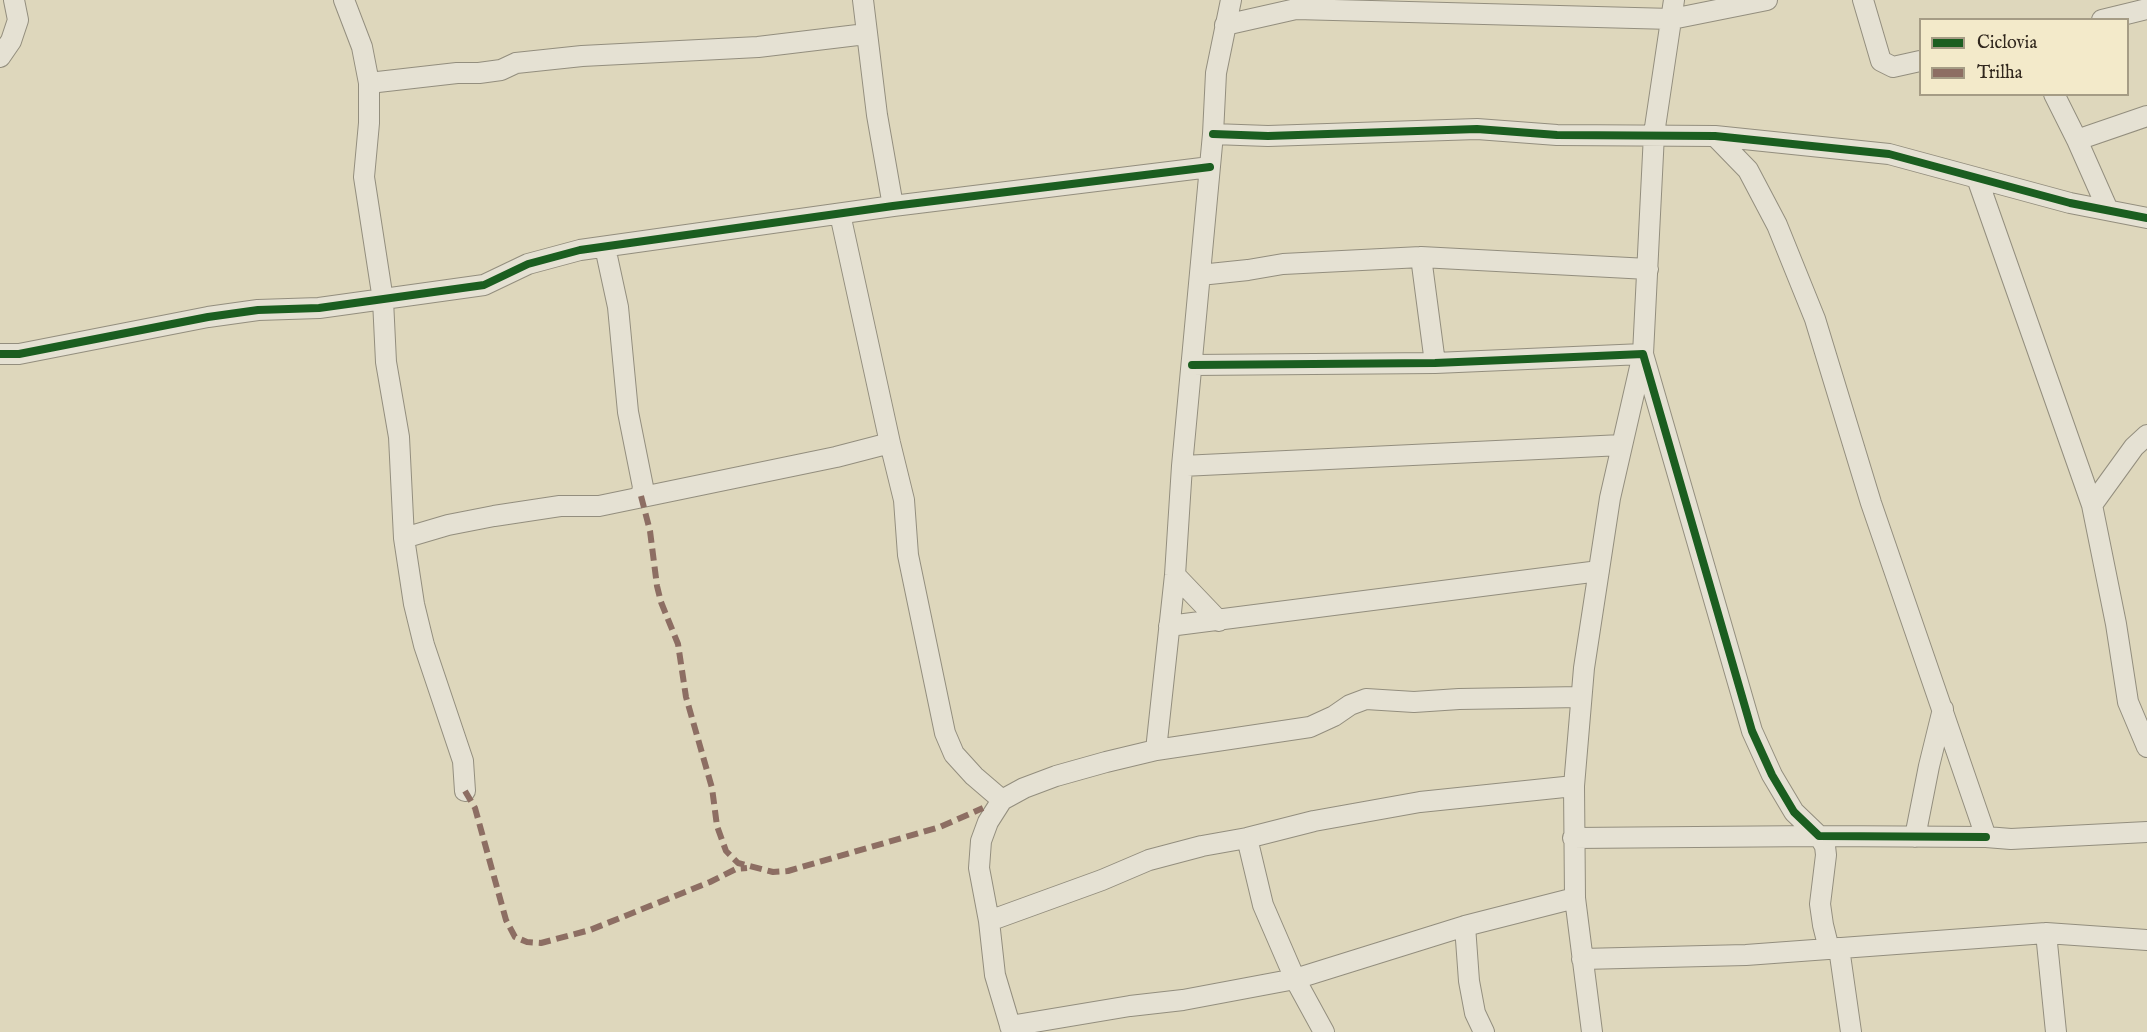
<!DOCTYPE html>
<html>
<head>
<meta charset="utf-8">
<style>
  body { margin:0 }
  #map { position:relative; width:2147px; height:1032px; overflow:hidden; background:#ded7bc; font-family:"IM FELL English",serif }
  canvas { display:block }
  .legend { position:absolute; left:1919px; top:18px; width:210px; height:78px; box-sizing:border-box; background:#f3eaca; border:2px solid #a59c85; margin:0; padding:8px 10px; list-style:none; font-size:18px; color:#30271d }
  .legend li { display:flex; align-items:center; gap:12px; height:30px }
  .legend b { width:30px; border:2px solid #a59c85 }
</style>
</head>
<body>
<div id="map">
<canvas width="2147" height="1032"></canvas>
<ul class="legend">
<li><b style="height:8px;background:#1b5e20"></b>Ciclovia</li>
<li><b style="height:8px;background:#8d6e63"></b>Trilha</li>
</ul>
</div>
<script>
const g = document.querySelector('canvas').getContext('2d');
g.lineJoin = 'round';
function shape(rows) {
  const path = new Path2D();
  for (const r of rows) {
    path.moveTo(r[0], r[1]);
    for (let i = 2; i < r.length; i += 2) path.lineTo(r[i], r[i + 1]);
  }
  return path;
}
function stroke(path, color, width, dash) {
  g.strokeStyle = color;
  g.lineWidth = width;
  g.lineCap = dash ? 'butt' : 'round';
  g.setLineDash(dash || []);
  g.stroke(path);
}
const minor = shape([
  [344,0,362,47,369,83,369,123,364,177,383,300,386,362,399,437,404,538,414,604,424,645,463,761,465,791],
  [863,0,877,115,893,206],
  [1863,0,1881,61,1893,67,1920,61],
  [2102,20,2147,9],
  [1225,25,1296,9,1672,19,1767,0],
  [0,57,11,41,18,20,14,0],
  [369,83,457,73,479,73,501,70,516,63,582,56,758,47,866,34],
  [2054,94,2077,140,2108,210],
  [1213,134,1268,136,1477,129,1557,135,1715,136,1889,154,2070,203,2147,218],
  [1715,136,1748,170,1777,225,1815,319,1871,503,1986,837,2011,839,2147,832],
  [2077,140,2147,116],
  [1977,178,2092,505,2116,624,2128,702,2147,747],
  [840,214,890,443,904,500,908,555,945,733,954,754,974,776,1002,800],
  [605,247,618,307,628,412,643,487,641,496],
  [1421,257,1435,363],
  [1200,275,1248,270,1283,264,1421,257,1648,269],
  [0,354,19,354,208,317,258,310,319,308,484,285,528,264,580,250,893,206,1210,167],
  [1192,365,1435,363,1643,354,1752,731,1772,775,1794,812,1819,836,1986,837],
  [1182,466,1622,445],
  [2092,505,2134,447,2147,435],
  [404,538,448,525,494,516,560,506,599,506,836,457,890,443],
  [1175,575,1219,621],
  [1169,626,1599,571],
  [1156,750,1175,575,1182,466,1213,134,1216,73,1231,0],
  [1915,837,1929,766,1943,709],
  [1247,838,1263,905,1295,979,1324,1032],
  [1573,838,1819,836,1825,846,1826,855,1820,904,1823,925,1829,949],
  [989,921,1102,880,1149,860,1202,846,1247,838,1314,821,1420,802,1574,786],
  [1465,926,1469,981,1475,1013,1484,1032],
  [2046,933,2056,1032],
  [1839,948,1851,1032],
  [1582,959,1746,955,2046,933,2147,940],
  [1010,1026,1130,1006,1183,1000,1295,979,1465,926,1575,898],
  [1012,1032,995,975,989,921,979,868,981,841,988,822,1002,800,1024,788,1056,776,1106,762,1156,750,1310,727,1334,716,1350,705,1366,699,1414,702,1459,699,1581,697],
  [1592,1032,1575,898,1574,786,1584,668,1610,498,1643,354,1654,134,1674,0]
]);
const quiet = shape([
  [641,496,650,531,657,586,661,602,678,644,686,697,712,788,717,826,726,851,738,863,773,872,788,871,940,827,983,808],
  [465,791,475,808,506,920,515,937,527,942,541,943,590,930,710,882,736,869,747,868]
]);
const cycleway = shape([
  [1213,134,1268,136,1477,129,1557,135,1715,136,1889,154,2070,203,2147,218],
  [0,354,19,354,208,317,258,310,319,308,484,285,528,264,580,250,893,206,1210,167],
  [1192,365,1435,363,1643,354,1752,731,1772,775,1794,812,1819,836,1986,837]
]);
stroke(minor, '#938e7e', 22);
stroke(minor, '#e5e1d3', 20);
stroke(quiet, '#8d6e63', 6, [12, 6]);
stroke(cycleway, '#1b5e20', 8);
</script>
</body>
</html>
